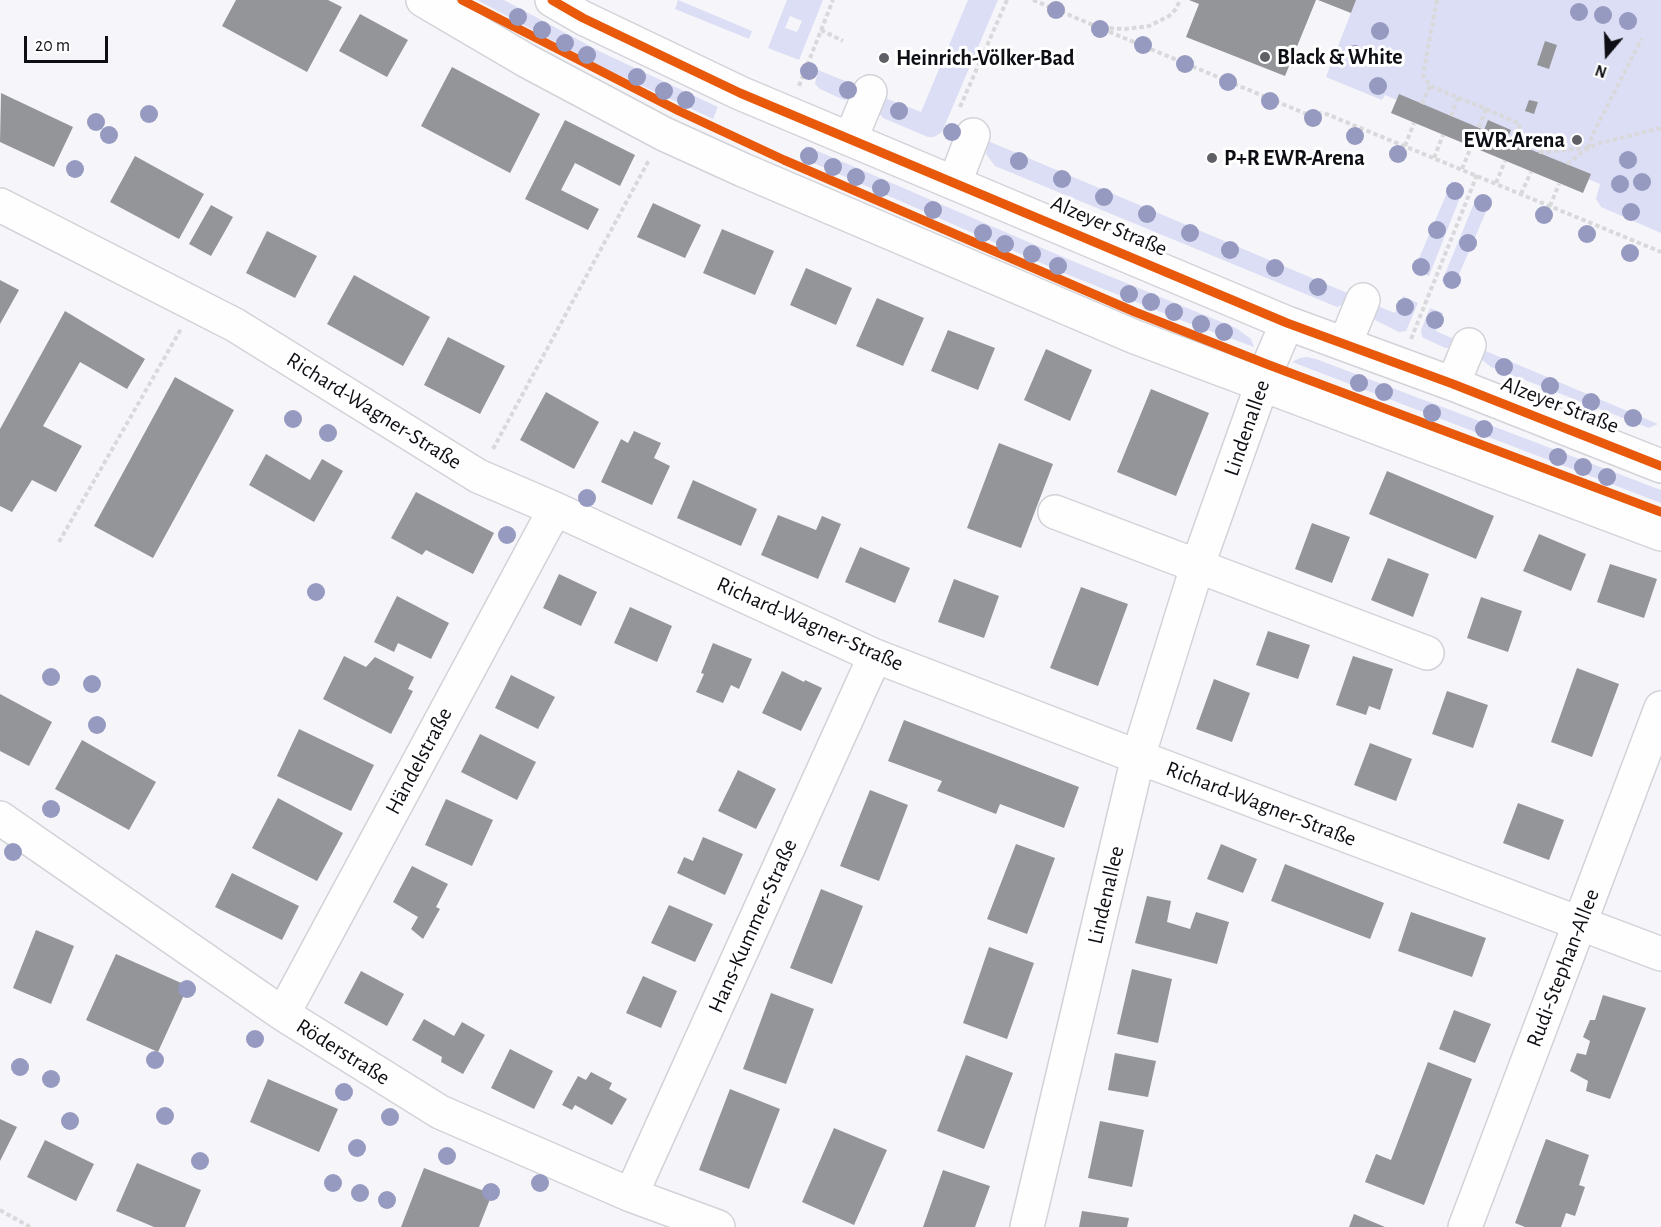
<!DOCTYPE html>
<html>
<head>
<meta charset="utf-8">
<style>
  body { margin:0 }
  #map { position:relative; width:1661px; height:1227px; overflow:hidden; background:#f6f6fa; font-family:"Alegreya Sans",sans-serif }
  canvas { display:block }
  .north { position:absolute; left:1577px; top:24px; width:60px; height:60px; -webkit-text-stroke:4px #fff; paint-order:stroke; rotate:199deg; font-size:16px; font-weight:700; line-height:24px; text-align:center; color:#0e0f15 }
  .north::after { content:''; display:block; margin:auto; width:21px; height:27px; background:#0e0f15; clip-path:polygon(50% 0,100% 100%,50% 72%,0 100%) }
  .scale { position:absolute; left:24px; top:36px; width:84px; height:27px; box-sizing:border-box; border:3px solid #0e0f15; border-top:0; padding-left:8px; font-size:18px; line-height:21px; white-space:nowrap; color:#0e0f15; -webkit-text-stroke:4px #fff; paint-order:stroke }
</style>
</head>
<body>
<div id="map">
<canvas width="1661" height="1227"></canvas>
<div class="north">N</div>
<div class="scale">20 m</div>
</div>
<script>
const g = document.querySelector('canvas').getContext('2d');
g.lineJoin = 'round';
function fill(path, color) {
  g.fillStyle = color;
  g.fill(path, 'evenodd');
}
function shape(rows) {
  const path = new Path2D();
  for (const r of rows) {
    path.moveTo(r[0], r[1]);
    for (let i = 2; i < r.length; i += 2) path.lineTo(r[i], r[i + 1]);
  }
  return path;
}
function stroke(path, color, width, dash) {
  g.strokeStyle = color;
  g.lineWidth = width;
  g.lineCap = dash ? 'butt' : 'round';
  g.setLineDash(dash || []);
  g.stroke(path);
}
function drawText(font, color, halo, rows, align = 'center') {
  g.font = font + ' "Alegreya Sans",sans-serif';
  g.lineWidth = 6;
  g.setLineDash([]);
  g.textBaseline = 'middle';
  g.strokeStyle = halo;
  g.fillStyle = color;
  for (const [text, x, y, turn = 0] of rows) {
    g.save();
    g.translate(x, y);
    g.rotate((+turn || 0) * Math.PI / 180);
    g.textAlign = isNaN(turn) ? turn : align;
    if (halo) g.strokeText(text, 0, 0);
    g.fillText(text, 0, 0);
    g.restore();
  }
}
const green = shape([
  [477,0,504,0,603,53,718,107,713,119,602,67],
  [678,0,752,31,749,39,675,9],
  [787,0,823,0,799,60,768,48],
  [790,16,802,21,797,32,785,28],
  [968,0,998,0,942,132,934,137,928,137,883,118,879,113,880,96,921,112],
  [1356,0,1661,0,1661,233,1601,207,1596,199,1600,184,1385,95,1382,100,1326,77],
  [818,70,860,87,851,99,844,100,820,89,815,84],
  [988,141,1352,295,1344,304,1337,307,995,166,986,154],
  [806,146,1070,260,1236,328,1251,339,1254,347,1183,321,1064,273,800,157],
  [1452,181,1460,188,1461,195,1429,276,1414,270],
  [1483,196,1492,198,1454,286,1442,281,1475,201],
  [1403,296,1418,303,1406,331,1399,332,1373,319,1372,316,1375,305,1395,313],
  [1430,308,1443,313,1436,331,1456,340,1455,344,1448,348,1445,348,1422,337,1421,330],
  [1481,349,1658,424,1649,428,1491,367,1482,360,1480,355],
  [1307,357,1316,359,1661,490,1661,503,1292,362,1300,358]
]);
const building = shape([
  [236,0,328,0,342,7,307,72,222,26],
  [1189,0,1316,0,1285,76,1186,37,1199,4],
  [1318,0,1356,0,1351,13],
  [360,14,408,40,387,77,339,51],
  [1545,41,1557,45,1549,69,1537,65],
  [452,67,540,114,510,173,421,126],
  [1,93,73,127,54,167,0,142],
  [1399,94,1484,130,1488,120,1511,130,1507,140,1591,174,1583,193,1391,113],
  [1529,100,1538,102,1534,114,1525,111],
  [565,120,635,155,620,186,575,163,561,190,599,209,588,230,525,199],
  [135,156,204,194,179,239,110,202],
  [653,203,701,225,685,258,637,237],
  [211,205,233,217,211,256,189,244],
  [722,229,774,251,755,295,703,273],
  [267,231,317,256,295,298,246,273],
  [806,268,852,288,836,325,790,305],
  [354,275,430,317,403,366,327,324],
  [0,280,19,290,0,324],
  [877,298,924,318,903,366,856,346],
  [65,311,145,359,127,389,80,362,43,426,82,446,56,492,32,480,12,512,0,506,0,429],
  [948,330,995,348,978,390,931,371],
  [448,337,505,366,480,414,424,385],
  [1046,349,1092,370,1070,421,1024,400],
  [175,377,234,410,153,558,94,526],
  [1151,389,1209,413,1176,496,1117,472],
  [546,392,599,422,574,469,520,440],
  [634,431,661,443,654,458,670,466,652,505,601,482,621,439,628,443],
  [999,443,1053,464,1021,548,967,528],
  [266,454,310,480,322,459,343,471,314,522,249,485],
  [1387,471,1494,516,1476,559,1369,514],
  [693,480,757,509,741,546,677,518],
  [416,492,494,533,473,574,426,550,422,555,391,538],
  [778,515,816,530,822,516,841,524,818,579,761,555],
  [1312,523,1350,537,1332,583,1295,569],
  [1539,534,1586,554,1571,591,1523,571],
  [860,547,910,568,895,603,845,582],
  [1388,558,1429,574,1413,617,1371,600],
  [1610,564,1657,579,1644,618,1597,602],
  [559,574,597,592,581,626,543,608],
  [954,579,999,596,984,638,938,622],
  [1081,587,1128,604,1098,686,1050,668],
  [397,596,449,623,431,659,398,643,394,652,374,642],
  [1481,597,1522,611,1508,652,1467,638],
  [630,607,672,626,657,662,614,643],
  [1268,631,1310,645,1298,679,1256,665],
  [713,643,752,659,739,689,731,685,723,703,696,692,704,674,701,673],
  [344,656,366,667,375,657,414,677,408,689,413,691,391,734,323,699],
  [1353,656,1393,669,1380,710,1369,706,1366,715,1336,705],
  [1577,668,1619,684,1592,757,1551,742],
  [782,671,804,682,805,680,822,688,801,731,762,713],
  [511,675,555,697,538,729,495,708],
  [1214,679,1250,693,1232,742,1196,729],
  [1447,691,1488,705,1473,748,1432,734],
  [0,694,52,722,29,766,0,751],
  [904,720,1079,787,1064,828,1000,804,996,814,937,791,942,781,888,761],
  [299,729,374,765,351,811,277,776],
  [480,734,536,762,517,800,461,772],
  [82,740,156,782,129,830,55,789],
  [1370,743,1412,759,1396,801,1354,785],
  [738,770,776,789,756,829,718,811],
  [870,790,908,805,879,881,840,866],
  [278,798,343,833,317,881,252,848],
  [446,799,493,820,472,866,425,845],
  [1518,803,1564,820,1549,860,1503,843],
  [703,837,743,854,725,895,677,873,684,857,693,861],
  [1016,844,1055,858,1027,934,987,919],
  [1221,844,1257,859,1243,893,1207,879],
  [1285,864,1384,903,1370,939,1271,901],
  [412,866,448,884,436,907,440,909,423,939,411,929,418,917,393,902],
  [232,873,299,906,282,940,215,907],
  [821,889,863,906,832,984,790,968],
  [1147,896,1171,901,1167,922,1190,929,1196,912,1229,922,1217,964,1135,943],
  [669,905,713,924,695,962,651,943],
  [1411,912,1486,938,1472,977,1398,951],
  [36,930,74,946,51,1004,13,988],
  [989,947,1034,963,1007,1039,963,1023],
  [116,954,188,986,158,1052,86,1020],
  [1132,969,1172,979,1158,1043,1117,1034],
  [361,971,404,994,387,1026,344,1003],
  [643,976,677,991,661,1028,626,1013],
  [771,993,814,1009,786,1084,743,1069],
  [1603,995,1646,1008,1610,1099,1586,1091,1588,1081,1570,1071,1577,1053,1586,1055,1590,1041,1583,1037,1590,1020,1595,1020],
  [1454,1010,1491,1024,1475,1063,1439,1049],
  [424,1019,454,1036,462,1022,485,1035,463,1074,441,1062,442,1057,412,1040],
  [510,1049,553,1071,534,1109,491,1088],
  [1115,1053,1156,1061,1148,1097,1108,1090],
  [966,1055,1013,1073,984,1149,937,1131],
  [1428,1062,1472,1079,1424,1205,1365,1182,1376,1154,1391,1160],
  [591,1072,612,1083,609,1089,627,1099,612,1125,575,1105,572,1110,562,1105,578,1076,586,1080],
  [268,1079,338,1109,319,1152,250,1122],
  [730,1089,780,1109,749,1189,699,1170],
  [0,1119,17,1127,0,1161],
  [1100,1121,1144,1130,1132,1187,1088,1178],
  [834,1128,887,1150,854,1225,802,1202],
  [1546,1139,1589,1155,1579,1185,1585,1187,1575,1216,1566,1213,1561,1227,1525,1227,1515,1223],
  [45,1140,94,1164,76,1201,27,1177],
  [137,1163,201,1190,185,1227,154,1227,116,1211],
  [424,1168,492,1194,479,1227,401,1227],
  [943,1170,990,1186,975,1227,923,1227],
  [1082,1211,1129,1218,1127,1227,1079,1227],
  [1354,1214,1385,1227,1349,1227]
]);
const path = shape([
  [1033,0,1309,115,1324,113,1661,252],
  [1437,0,1423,75,1430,86,1486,109,1479,127],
  [1102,28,1125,29,1149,26,1169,16,1176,9,1180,0],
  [821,30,843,41],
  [799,86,833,0],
  [1422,104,1430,86],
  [960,107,1007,0],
  [1486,109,1520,124,1513,142],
  [1451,116,1458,98],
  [1405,146,1414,123],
  [1588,148,1593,134,1642,38],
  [1539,152,1588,148],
  [1434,158,1443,135],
  [1567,164,1588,148,1600,143,1661,128],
  [1462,169,1471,147],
  [1496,183,1505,161],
  [1521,194,1531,172],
  [1550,206,1559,184],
  [1411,339,1477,175],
  [493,449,649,160],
  [59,542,181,329],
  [0,1210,30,1227]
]);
const minor = shape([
  [423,0,527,61,664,134,743,170,1135,337,1661,534],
  [552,0,583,18,740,93,1287,323,1453,384,1661,466],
  [851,138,870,92],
  [955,182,973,135],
  [0,205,235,325,478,476,555,509,875,656,1138,757,1661,954],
  [1345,344,1363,300],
  [1453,384,1469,345],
  [1055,512,1427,653],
  [0,818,283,1014,440,1112,631,1195,718,1227],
  [283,1014,555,509],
  [631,1195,875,656],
  [1027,1227,1138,757,1197,567,1269,365,1287,323],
  [1465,1227,1661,708]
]);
const cycleway = shape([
  [462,0,679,111,784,160,1135,312,1269,365,1661,512],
  [552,0,583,18,740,93,1287,323,1453,384,1661,466]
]);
const trees = [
  [1056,10],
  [1579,12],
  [1603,15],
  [518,17],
  [1628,21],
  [1100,29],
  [542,30],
  [1380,31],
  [565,43],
  [1143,45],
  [1355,54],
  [587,55],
  [1185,64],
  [809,71],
  [637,77],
  [1228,82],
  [1378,86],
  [848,90],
  [664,91],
  [686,100],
  [1270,101],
  [899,111],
  [149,114],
  [1313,118],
  [96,122],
  [952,132],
  [109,135],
  [1355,136],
  [1398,154],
  [809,156],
  [1628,160],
  [1019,161],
  [833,167],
  [75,169],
  [856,177],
  [1062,179],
  [1642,182],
  [1620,184],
  [881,188],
  [1455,191],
  [1104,197],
  [1483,203],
  [933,210],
  [1631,212],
  [1147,214],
  [1544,215],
  [1437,230],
  [983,233],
  [1190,233],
  [1587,234],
  [1468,243],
  [1005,244],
  [1230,250],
  [1630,253],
  [1032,254],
  [1058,266],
  [1421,267],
  [1275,268],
  [1452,280],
  [1318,287],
  [1129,294],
  [1151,302],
  [1405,307],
  [1174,312],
  [1435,320],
  [1201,324],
  [1224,332],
  [1504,367],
  [1359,383],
  [1550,386],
  [1384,392],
  [1591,402],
  [1432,413],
  [1633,418],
  [293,419],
  [1484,429],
  [328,433],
  [1558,457],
  [1583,467],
  [1607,477],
  [587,498],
  [507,535],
  [316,592],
  [51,677],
  [92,684],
  [97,725],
  [51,809],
  [13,852],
  [187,989],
  [255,1039],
  [155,1060],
  [20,1067],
  [51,1079],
  [344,1092],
  [165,1116],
  [390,1117],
  [70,1121],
  [357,1148],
  [447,1156],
  [200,1161],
  [333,1183],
  [540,1183],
  [491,1192],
  [360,1193],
  [387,1200]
];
const markers = [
  [1265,57,6,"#5f6065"],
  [884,58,6,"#5f6065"],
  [1577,140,6,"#5f6065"],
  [1212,158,6,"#5f6065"]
];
const poiNames = [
  ["Black & White",1277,57],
  ["Heinrich-Völker-Bad",896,58],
  ["EWR-Arena",1565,140,"right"],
  ["P+R EWR-Arena",1224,158]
];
const streetNames = [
  ["Alzeyer Straße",1109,226,23],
  ["Alzeyer Straße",1560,405,21],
  ["Richard-Wagner-Straße",374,411,32],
  ["Lindenallee",1247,428,-71],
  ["Richard-Wagner-Straße",810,624,24],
  ["Händelstraße",419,761,-62],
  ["Richard-Wagner-Straße",1261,804,21],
  ["Lindenallee",1106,895,-77],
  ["Hans-Kummer-Straße",753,926,-66],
  ["Rudi-Stephan-Allee",1563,968,-69],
  ["Röderstraße",343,1052,32]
];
fill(green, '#dbdef4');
fill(building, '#949599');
stroke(minor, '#d2d3d8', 36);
stroke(path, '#d9d9db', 4, [4.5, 3]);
stroke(minor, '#fefefe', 33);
stroke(cycleway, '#e8590c', 9);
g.fillStyle = '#9699c0';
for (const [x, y] of trees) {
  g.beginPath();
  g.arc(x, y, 9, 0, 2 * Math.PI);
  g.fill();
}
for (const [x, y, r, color] of markers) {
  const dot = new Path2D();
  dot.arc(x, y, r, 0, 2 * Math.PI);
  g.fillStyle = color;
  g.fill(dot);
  stroke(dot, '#fff', 2);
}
drawText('bold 22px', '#0e0f15', '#fff', poiNames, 'left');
drawText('22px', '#0e0f15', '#fff', streetNames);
</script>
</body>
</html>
